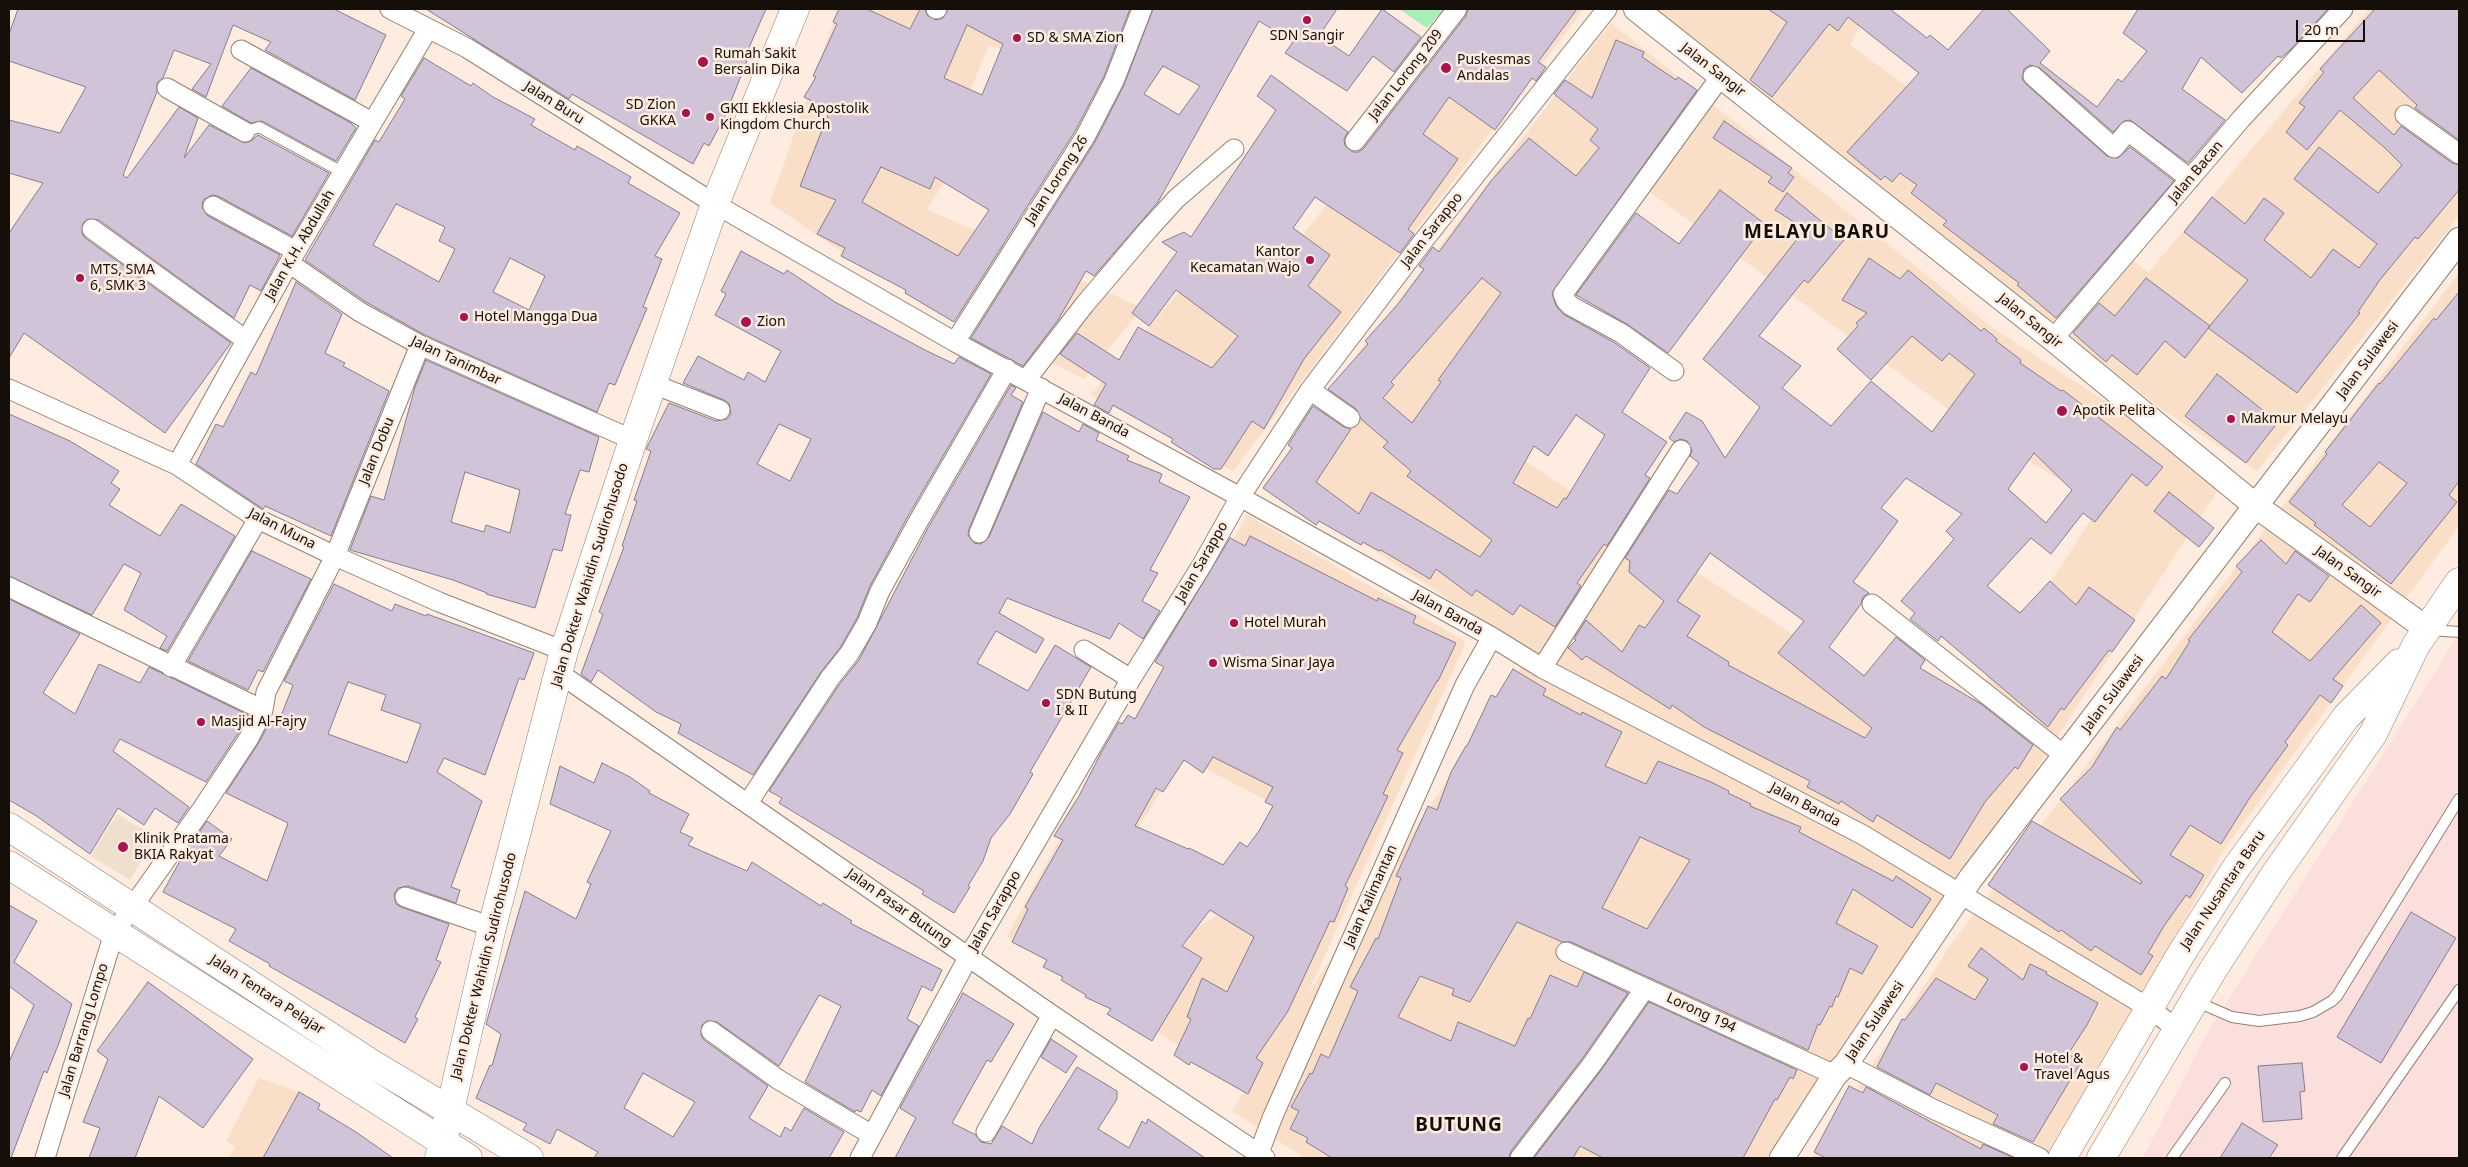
<!DOCTYPE html>
<html>
<head>
<meta charset="utf-8">
<style>
  body { margin:0 }
  #map { position:relative; width:2468px; height:1167px; overflow:hidden; background:#fdecdf; font-family:"Noto Sans",sans-serif }
  canvas { display:block }
  .frame { position:absolute; inset:0; border:10px solid #150e09; pointer-events:none }
  .scale { position:absolute; left:2296px; top:20px; width:69px; height:22px; box-sizing:border-box; border:2px solid #150e09; border-top:0; padding-left:6px; font-size:15px; line-height:18px; white-space:nowrap; color:#150e09; -webkit-text-stroke:4px #fdecdf; paint-order:stroke }
</style>
</head>
<body>
<div id="map">
<canvas width="2468" height="1167"></canvas>
<div class="frame"></div>
<div class="scale">20 m</div>
</div>
<script>
const g = document.querySelector('canvas').getContext('2d');
g.lineJoin = 'round';
function fill(path, color) {
  g.fillStyle = color;
  g.fill(path, 'evenodd');
}
function shape(rows) {
  const path = new Path2D();
  for (const r of rows) {
    path.moveTo(r[0], r[1]);
    for (let i = 2; i < r.length; i += 2) path.lineTo(r[i], r[i + 1]);
  }
  return path;
}
function stroke(path, color, width, dash) {
  g.strokeStyle = color;
  g.lineWidth = width;
  g.lineCap = dash ? 'butt' : 'round';
  g.setLineDash(dash || []);
  g.stroke(path);
}
function drawText(font, color, halo, rows, align = 'center') {
  g.font = font + ' "Noto Sans",sans-serif';
  g.lineWidth = 5;
  g.setLineDash([]);
  g.textBaseline = 'middle';
  g.strokeStyle = halo;
  g.fillStyle = color;
  for (const [text, x, y, turn = 0] of rows) {
    g.save();
    g.translate(x, y);
    g.rotate((+turn || 0) * Math.PI / 180);
    g.textAlign = isNaN(turn) ? turn : align;
    if (halo) g.strokeText(text, 0, 0);
    g.fillText(text, 0, 0);
    g.restore();
  }
}
const built = shape([
  [838,9,1091,9,1055,67,989,45,956,124,975,135,927,209,1142,308,1084,379,868,270,770,203],
  [1472,9,1584,9,1233,471,1091,395,1241,219,1289,253,1476,13],
  [1656,9,1869,9,1850,45,2065,202,2148,273,2369,9,2459,9,2459,216,2257,471,2160,408],
  [1611,23,1994,329,2225,479,1783,1158,1305,1158,1232,1111,1246,1088,1007,936,1108,750,1167,781,1109,877,1177,939,1285,876,1312,824,1223,778,1131,725,1247,515,1466,642,1307,995,1531,652,1273,485,1358,353],
  [1599,155,1944,406,2100,506,1950,736,1440,406],
  [2459,273,2459,526,2223,851,2051,1158,1812,1158,1952,943],
  [259,1078,299,1092,265,1158,229,1158,235,1146,226,1141]
]);
const industrial = shape([
  [2459,634,2459,1158,2143,1158,2206,1035]
]);
const medical = shape([
  [117,814,156,837,130,880,91,856]
]);
const green = shape([
  [1399,9,1444,9,1427,28]
]);
const building = shape([
  [18,9,334,9,386,35,355,100,265,50,271,42,233,25,206,97,192,89,211,64,174,50,163,78,157,83,157,92,123,175,127,178,179,107,198,118,184,158,209,125,245,143,251,141,258,135,329,173,292,236,218,196,212,195,203,200,202,207,208,216,280,255,261,291,250,285,234,318,99,220,88,219,83,223,82,233,85,238,231,343,165,433,24,333,9,358,9,233,43,183,9,173,9,120,60,133,86,87,9,61,9,34,18,9],
  [426,9,766,9,744,59,747,61,725,116,709,146,704,143,693,164,572,94,569,99,426,9],
  [839,9,867,9,910,29,920,9,925,9,927,15,936,20,943,18,948,9,1130,9,1104,76,1075,131,954,322,905,293,906,290,841,256,845,248,817,234,836,200,800,186,830,110,804,97,816,77,813,76,837,24,833,22,839,9],
  [967,25,1003,44,982,95,944,78,967,25],
  [881,167,930,189,935,177,989,210,958,256,862,202,881,167],
  [1153,9,1337,9,1319,36,1349,56,1382,9,1421,37,1394,72,1373,56,1347,91,1285,53,1293,42,1259,21,1158,202,1094,276,1086,271,1058,320,1023,366,971,338,1095,142,1124,85,1153,9],
  [1163,66,1200,86,1179,115,1144,94,1163,66],
  [1468,9,1577,9,1538,62,1546,67,1536,81,1532,78,1495,130,1449,97,1423,134,1458,159,1408,229,1414,234,1400,253,1315,197,1293,228,1330,255,1308,286,1341,312,1304,359,1264,429,1252,421,1221,469,1214,469,1171,442,1173,439,1113,405,1109,413,1094,405,1106,384,1060,354,1077,333,1119,360,1138,327,1212,368,1238,336,1176,290,1149,326,1132,313,1177,252,1162,242,1184,232,1191,237,1276,110,1257,96,1271,75,1348,132,1344,139,1345,146,1353,152,1359,152,1364,148,1466,16,1468,9],
  [1768,9,1890,9,1927,38,1930,35,1948,50,1984,9,2007,9,2050,51,2040,63,2097,107,2118,79,2122,82,2147,51,2123,33,2138,9,2328,9,2291,49,2281,58,2278,56,2242,93,2201,57,2182,89,2225,120,2188,163,2130,120,2124,121,2113,132,2040,68,2030,65,2024,69,2022,79,2026,84,2107,156,2118,158,2130,147,2174,181,2056,318,2017,285,2019,283,1943,225,1947,221,1911,193,1917,185,1900,173,1892,182,1885,176,1881,180,1847,152,1919,73,1848,17,1838,31,1829,24,1772,97,1750,80,1787,22,1768,9],
  [2375,9,2459,9,2459,140,2415,108,2417,105,2379,70,2353,98,2394,135,2401,126,2452,163,2459,165,2459,190,2418,239,2415,237,2379,281,2358,312,2360,313,2297,393,2208,328,2248,280,2184,232,2212,197,2245,224,2264,198,2284,213,2264,240,2311,278,2333,249,2359,268,2377,244,2294,179,2319,147,2378,193,2402,165,2385,148,2340,110,2307,150,2286,132,2305,107,2299,103,2324,72,2320,69,2375,9],
  [1616,40,1644,52,1642,57,1676,80,1678,77,1697,90,1552,293,1556,306,1563,314,1615,343,1650,368,1622,412,1667,442,1645,475,1650,478,1607,546,1604,544,1577,583,1581,586,1555,627,1520,605,1513,615,1476,590,1472,596,1436,569,1430,579,1381,550,1379,551,1363,542,1361,545,1319,521,1316,525,1263,488,1292,448,1288,445,1313,406,1344,427,1351,429,1316,482,1359,514,1371,492,1480,557,1492,540,1407,476,1411,471,1383,447,1388,442,1361,419,1356,409,1328,389,1368,344,1365,341,1399,303,1424,269,1419,266,1433,247,1439,252,1491,181,1529,138,1576,176,1599,148,1590,140,1598,129,1554,94,1565,80,1592,98,1616,40],
  [1482,278,1501,293,1438,380,1441,382,1412,423,1383,398,1394,385,1391,382,1482,278],
  [1576,415,1605,435,1566,499,1564,498,1557,508,1513,483,1534,446,1548,456,1576,415],
  [424,58,471,86,473,83,493,97,535,119,531,125,575,150,577,146,631,177,628,183,680,213,655,256,662,259,643,307,647,308,615,385,609,383,597,412,425,335,366,302,305,260,375,140,379,142,405,99,401,96,424,58],
  [396,204,445,227,439,241,455,249,439,282,373,245,396,204],
  [510,258,545,276,529,310,493,292,510,258],
  [251,68,351,123,356,128,336,161,262,121,251,123,222,106,251,68],
  [1724,121,1792,168,1788,173,1794,177,1783,192,1768,182,1772,177,1713,138,1724,121],
  [1720,190,1765,224,1668,353,1627,324,1576,295,1636,213,1679,244,1720,190],
  [1787,193,1844,240,1808,283,1804,280,1759,336,1801,366,1782,388,1831,426,1871,381,1932,432,1975,374,1949,353,1942,361,1912,336,1871,380,1837,349,1858,326,1856,323,1867,313,1842,300,1869,258,1900,279,1908,270,1981,331,1984,328,1997,339,1996,341,2021,360,2020,363,2061,391,2063,390,2163,467,2147,486,2132,474,2095,522,2083,513,2051,554,2031,538,1987,586,2020,613,2050,581,2076,605,2089,587,2135,620,2112,652,2109,650,2064,710,2061,708,2048,727,1941,636,1938,641,1910,619,1915,613,1901,601,1954,539,1946,531,1962,514,1906,478,1881,508,1898,521,1853,582,1869,593,1863,597,1861,604,1829,647,1864,676,1896,637,1925,660,1920,668,1981,704,2033,745,2018,769,2015,767,1985,802,1950,859,1877,815,1873,822,1841,801,1839,804,1807,787,1810,781,1704,727,1672,705,1670,709,1586,656,1582,660,1568,648,1576,640,1574,639,1586,620,1622,652,1639,625,1645,628,1664,601,1629,572,1630,561,1625,558,1669,490,1677,494,1699,463,1690,456,1692,450,1687,441,1681,439,1674,442,1669,438,1686,412,1702,421,1725,458,1760,407,1703,359,1805,229,1775,210,1787,193],
  [2034,453,2072,490,2046,523,2008,489,2034,453],
  [1710,553,1804,621,1778,653,1872,728,1865,738,1728,665,1729,662,1687,636,1700,616,1677,601,1710,553],
  [741,251,784,274,787,270,835,302,925,350,954,364,959,357,991,374,908,516,870,586,857,618,840,648,821,672,753,775,678,733,681,724,656,712,598,670,591,682,581,674,603,614,599,612,624,547,622,546,637,501,634,500,651,451,646,449,669,403,716,421,727,419,731,414,729,403,724,400,683,383,698,356,744,380,748,372,765,382,781,351,715,315,726,294,721,291,741,251],
  [779,424,811,439,790,481,757,464,779,424],
  [2146,278,2210,326,2185,358,2165,341,2137,375,2112,355,2106,362,2073,333,2099,303,2115,316,2146,278],
  [296,282,342,314,325,353,345,363,343,366,389,391,331,536,265,506,263,509,196,464,216,424,223,427,251,372,256,375,296,282],
  [2459,292,2459,481,2449,495,2457,502,2391,584,2314,525,2316,523,2289,502,2327,454,2325,452,2379,383,2380,384,2434,318,2436,320,2459,292],
  [2379,462,2407,483,2370,527,2342,505,2379,462],
  [426,360,599,437,589,472,580,470,565,514,571,515,562,551,553,549,535,608,486,594,487,593,453,580,350,550,371,496,384,500,415,387,426,360],
  [465,472,520,490,510,533,486,525,484,532,451,522,465,472],
  [2217,374,2278,422,2246,463,2185,416,2217,374],
  [1011,385,1016,388,1011,395,1023,402,969,529,968,535,974,543,981,544,989,537,1043,412,1079,432,1083,424,1099,433,1096,440,1129,456,1127,460,1162,474,1159,482,1190,497,1150,570,1158,573,1142,601,1160,611,1143,639,1119,623,1110,639,1007,598,999,613,1044,639,1036,653,996,631,977,663,1028,691,1055,645,1091,667,1030,772,1033,774,1010,814,991,838,983,861,968,886,970,887,954,913,922,894,924,891,779,803,782,798,769,791,839,685,859,660,928,528,1011,385],
  [9,414,70,441,119,471,111,483,120,489,109,505,160,536,181,504,235,536,167,651,160,648,167,636,124,610,141,573,124,564,92,615,9,576,9,414],
  [2169,492,2214,528,2199,547,2154,511,2169,492],
  [1250,536,1377,601,1378,598,1416,616,1413,623,1456,643,1438,681,1437,681,1397,750,1403,753,1383,794,1388,796,1345,886,1348,888,1334,922,1330,921,1288,1011,1256,1058,1263,1063,1248,1094,1191,1062,1189,1065,1174,1055,1191,1019,1187,1017,1202,978,1227,992,1254,937,1210,910,1182,946,1202,958,1152,1041,1107,1014,1111,1009,1085,997,1086,995,1061,980,1063,977,1043,967,1047,960,1012,942,1028,909,1025,907,1063,840,1054,836,1079,796,1101,753,1119,722,1122,724,1128,715,1135,719,1164,667,1155,662,1230,538,1245,546,1250,536],
  [1213,757,1273,787,1265,802,1273,806,1259,831,1247,847,1240,842,1223,865,1189,848,1188,849,1135,826,1156,788,1163,792,1184,760,1203,773,1213,757],
  [2261,540,2286,564,2295,551,2329,576,2310,602,2298,594,2272,632,2310,661,2361,605,2381,623,2333,679,2343,686,2331,703,2320,695,2285,742,2288,745,2249,799,2221,844,2190,825,2170,855,2204,875,2190,898,2186,895,2164,926,2148,953,2153,956,2141,975,2095,946,2091,951,2061,930,2059,932,1988,885,2032,821,2141,884,2142,882,2060,799,2092,767,2117,727,2120,730,2162,676,2166,679,2190,641,2188,640,2242,572,2236,566,2261,540],
  [252,551,311,579,263,672,258,670,248,690,188,661,252,551],
  [334,584,392,611,395,604,426,616,427,614,534,653,524,680,519,678,485,775,444,758,437,772,482,801,451,887,460,890,456,903,408,886,398,888,394,894,396,904,401,907,449,924,436,960,441,962,415,1017,418,1019,405,1043,269,966,270,964,229,941,236,929,163,892,182,857,207,821,232,839,219,856,267,881,288,823,226,793,258,744,271,720,278,724,293,685,284,681,334,584],
  [348,682,386,695,381,710,421,724,407,763,328,734,348,682],
  [9,599,80,634,43,693,75,714,99,664,140,683,149,667,248,715,239,732,206,782,120,739,113,751,189,807,178,823,155,808,144,825,118,808,90,854,35,815,9,800,9,599],
  [1513,669,1546,689,1543,695,1581,715,1582,712,1622,732,1605,766,1646,784,1658,761,1711,782,1729,791,1728,793,1751,804,1750,806,1801,827,1799,832,1893,881,1896,876,1931,899,1912,928,1853,889,1836,923,1878,946,1862,974,1850,968,1838,997,1836,996,1832,1007,1830,1006,1820,1025,1818,1024,1808,1050,1571,942,1562,942,1517,922,1470,1002,1452,995,1454,989,1420,976,1398,1017,1451,1041,1458,1022,1515,1046,1528,1018,1530,1019,1550,975,1577,987,1584,972,1628,993,1584,1056,1511,1151,1509,1158,1332,1158,1306,1142,1308,1138,1290,1129,1299,1111,1291,1107,1310,1073,1312,1074,1321,1054,1329,1058,1358,991,1350,987,1376,938,1378,939,1401,878,1396,876,1428,806,1437,810,1451,772,1466,746,1467,746,1491,695,1496,697,1513,669],
  [1640,837,1690,860,1647,929,1602,908,1640,837],
  [602,763,630,777,650,791,649,793,689,814,680,832,693,838,688,845,747,871,752,862,821,906,823,903,852,921,850,923,942,970,932,991,922,986,907,1019,919,1026,881,1096,872,1090,861,1112,856,1110,855,1112,805,1082,841,1006,819,995,779,1066,717,1022,707,1021,702,1025,701,1035,704,1040,768,1086,749,1118,780,1137,785,1127,791,1131,804,1108,844,1132,829,1158,594,1158,598,1152,557,1129,550,1144,523,1130,527,1124,476,1098,490,1065,492,1066,501,1034,486,1024,525,891,576,919,591,884,587,882,611,831,550,804,560,766,594,783,602,763],
  [643,1073,695,1102,673,1137,624,1108,643,1073],
  [9,905,37,921,14,962,72,1004,59,1043,47,1073,44,1071,11,1158,9,1158,9,1062,34,1005,9,986,9,905],
  [2411,912,2456,938,2381,1063,2337,1037,2411,912],
  [1981,948,2023,980,2030,964,2047,972,2046,974,2098,1003,2087,1025,2068,1054,2081,1062,2033,1142,1993,1124,1998,1115,1936,1083,1930,1095,1877,1067,1902,1019,1905,1020,1936,978,1975,1000,1988,979,1968,966,1981,948],
  [148,982,253,1059,203,1128,159,1096,135,1158,89,1158,100,1128,83,1122,108,1059,97,1051,148,982],
  [963,993,1014,1024,991,1062,987,1060,952,1123,976,1135,981,1142,991,1144,1002,1126,1032,1144,1039,1128,1077,1067,1117,1091,1117,1099,1098,1129,1129,1148,1142,1121,1146,1124,1148,1119,1205,1158,895,1158,916,1118,900,1108,963,993],
  [1649,1002,1797,1070,1793,1079,1790,1077,1777,1100,1775,1099,1743,1158,1603,1158,1580,1146,1573,1158,1534,1158,1602,1069,1649,1002],
  [1051,1039,1077,1056,1066,1073,1041,1057,1051,1039],
  [2302,1063,2305,1091,2300,1092,2302,1119,2263,1122,2258,1066,2302,1063],
  [1849,1086,1863,1093,1866,1087,1981,1149,1983,1144,2014,1158,1826,1158,1814,1152,1849,1086],
  [299,1092,320,1104,318,1109,356,1132,393,1158,263,1158,299,1092],
  [2242,1123,2278,1145,2269,1158,2220,1158,2242,1123]
]);
const service = shape([
  [245,132,259,127,342,172],
  [2430,630,2459,632],
  [2195,1001,2232,1017,2259,1021,2300,1016,2313,1012,2332,1001,2337,996,2459,799],
  [2172,1158,2225,1083],
  [2342,1158,2459,990]
]);
const minor = shape([
  [390,9,467,48,715,204,955,342,1240,497,1492,637,1542,668,1863,835,2149,1008,2177,1029],
  [936,9,937,9],
  [241,50,372,122],
  [2033,76,2114,148,2128,131,2190,179],
  [167,88,245,132],
  [2405,115,2459,154],
  [1355,141,1457,9],
  [213,206,296,251],
  [92,229,246,340],
  [289,263,360,312,420,345,633,440],
  [2053,339,2241,119,2343,9],
  [955,342,1085,137,1114,81,1142,9],
  [1674,371,1621,333,1571,306,1566,301,1563,294,1721,76],
  [1026,380,1085,304,1148,230,1176,199,1234,149],
  [653,384,720,410],
  [9,389,177,465,258,519,335,556,439,602,564,651],
  [1310,390,1350,418],
  [177,465,289,263,428,29],
  [979,533,1041,388],
  [9,587,263,710],
  [1872,604,2065,756],
  [1084,650,1131,679],
  [171,667,258,519],
  [1542,668,1681,450],
  [559,673,1052,1015,1265,1158],
  [748,803,830,678,849,654,867,623,880,591,918,522,1007,369],
  [405,897,492,927],
  [1566,952,1835,1075],
  [711,1031,779,1080,872,1135],
  [1846,1064,1933,1109,2040,1158],
  [986,1132,1052,1015],
  [45,1158,114,933,202,809,249,738,263,710,266,692,335,556,420,345],
  [860,1158,969,956,1131,679,1202,565,1240,497,1310,390,1424,240,1607,9],
  [1257,1158,1273,1116,1465,685,1492,637],
  [1520,1158,1593,1063,1645,988]
]);
const tertiary = shape([
  [1636,9,2053,339,2256,506,2427,629],
  [1782,1158,1835,1075,1846,1064,1971,878,2459,240]
]);
const secondary = shape([
  [9,827,369,1062,529,1158],
  [9,865,468,1158],
  [439,1158,492,927,564,651,633,440,715,204,795,9]
]);
const trunk = shape([
  [2062,1158,2181,954,2236,868,2346,717,2399,663],
  [2101,1158,2211,973,2275,874,2373,734,2416,645,2459,582]
]);
const markers = [
  [1307,20,5,"#a7144e"],
  [1017,38,5,"#a7144e"],
  [703,62,6,"#a7144e"],
  [1446,68,6,"#a7144e"],
  [686,113,5,"#a7144e"],
  [710,117,5,"#a7144e"],
  [1310,260,5,"#a7144e"],
  [80,278,5,"#a7144e"],
  [464,317,5,"#a7144e"],
  [746,322,6,"#a7144e"],
  [2062,411,6,"#a7144e"],
  [2231,419,5,"#a7144e"],
  [1234,623,5,"#a7144e"],
  [1213,663,5,"#a7144e"],
  [1046,703,5,"#a7144e"],
  [201,722,5,"#a7144e"],
  [123,847,6,"#a7144e"],
  [2024,1067,5,"#a7144e"]
];
const poiNames = [
  ["SDN Sangir",1307,36,"center"],
  ["SD & SMA Zion",1027,38],
  ["Rumah Sakit",714,54],
  ["Bersalin Dika",714,70],
  ["Puskesmas",1457,60],
  ["Andalas",1457,76],
  ["SD Zion",676,105,"right"],
  ["GKKA",676,121,"right"],
  ["GKII Ekklesia Apostolik",720,109],
  ["Kingdom Church",720,125],
  ["Kantor",1300,252,"right"],
  ["Kecamatan Wajo",1300,268,"right"],
  ["MTS, SMA",90,270],
  ["6, SMK 3",90,286],
  ["Hotel Mangga Dua",474,317],
  ["Zion",757,322],
  ["Apotik Pelita",2073,411],
  ["Makmur Melayu",2241,419],
  ["Hotel Murah",1244,623],
  ["Wisma Sinar Jaya",1223,663],
  ["SDN Butung",1056,695],
  ["I & II",1056,711],
  ["Masjid Al-Fajry",211,722],
  ["Klinik Pratama",134,839],
  ["BKIA Rakyat",134,855],
  ["Hotel &",2034,1059],
  ["Travel Agus",2034,1075]
];
const streetNames = [
  ["Jalan Sangir",1713,70,38],
  ["Jalan Lorong 209",1406,75,-52],
  ["Jalan Buru",554,103,32],
  ["Jalan Bacan",2196,172,-50],
  ["Jalan Lorong 26",1057,180,-57],
  ["Jalan Sarappo",1432,230,-52],
  ["Jalan K.H. Abdullah",300,245,-60],
  ["Jalan Sangir",2030,321,39],
  ["Jalan Sulawesi",2368,360,-53],
  ["Jalan Tanimbar",456,361,25],
  ["Jalan Banda",1094,416,28],
  ["Jalan Dobu",377,451,-68],
  ["Jalan Muna",282,529,27],
  ["Jalan Sarappo",1202,562,-60],
  ["Jalan Sangir",2348,572,36],
  ["Jalan Dokter Wahidin Sudirohusodo",590,575,-73],
  ["Jalan Banda",1448,613,29],
  ["Jalan Sulawesi",2113,694,-53],
  ["Jalan Banda",1805,805,28],
  ["Jalan Nusantara Baru",2223,890,-56],
  ["Jalan Kalimantan",1371,896,-66],
  ["Jalan Pasar Butung",899,908,35],
  ["Jalan Sarappo",995,911,-60],
  ["Jalan Dokter Wahidin Sudirohusodo",484,966,-76],
  ["Jalan Tentara Pelajar",267,995,33],
  ["Lorong 194",1701,1013,25],
  ["Jalan Sulawesi",1875,1021,-56],
  ["Jalan Barrang Lompo",84,1030,-73]
];
const districtNames = [
  ["MELAYU BARU",1817,233],
  ["BUTUNG",1459,1126]
];
fill(built, '#f9dec8');
fill(industrial, '#fadfdd');
fill(medical, '#eee0cd');
fill(green, '#a8eeb8');
fill(building, '#d1c4d9');
stroke(building, '#887c8f', 1);
stroke(service, '#948173', 12);
stroke(minor, '#948173', 21);
stroke(tertiary, '#948173', 26);
stroke(secondary, '#948173', 29);
stroke(trunk, '#948173', 29);
stroke(service, '#fff', 10);
stroke(minor, '#fff', 19);
stroke(tertiary, '#fff', 24);
stroke(secondary, '#fff', 28);
stroke(trunk, '#fff', 28);
for (const [x, y, r, color] of markers) {
  const dot = new Path2D();
  dot.arc(x, y, r, 0, 2 * Math.PI);
  g.fillStyle = color;
  g.fill(dot);
  stroke(dot, '#fdecdf', 2);
}
drawText('14px', '#150e09', '#fdecdf', poiNames, 'left');
drawText('14px', '#150e09', '#fdecdf', streetNames);
g.letterSpacing = '1px';
drawText('bold 19px', '#150e09', '#fdecdf', districtNames);
g.letterSpacing = '0px';
</script>
</body>
</html>
